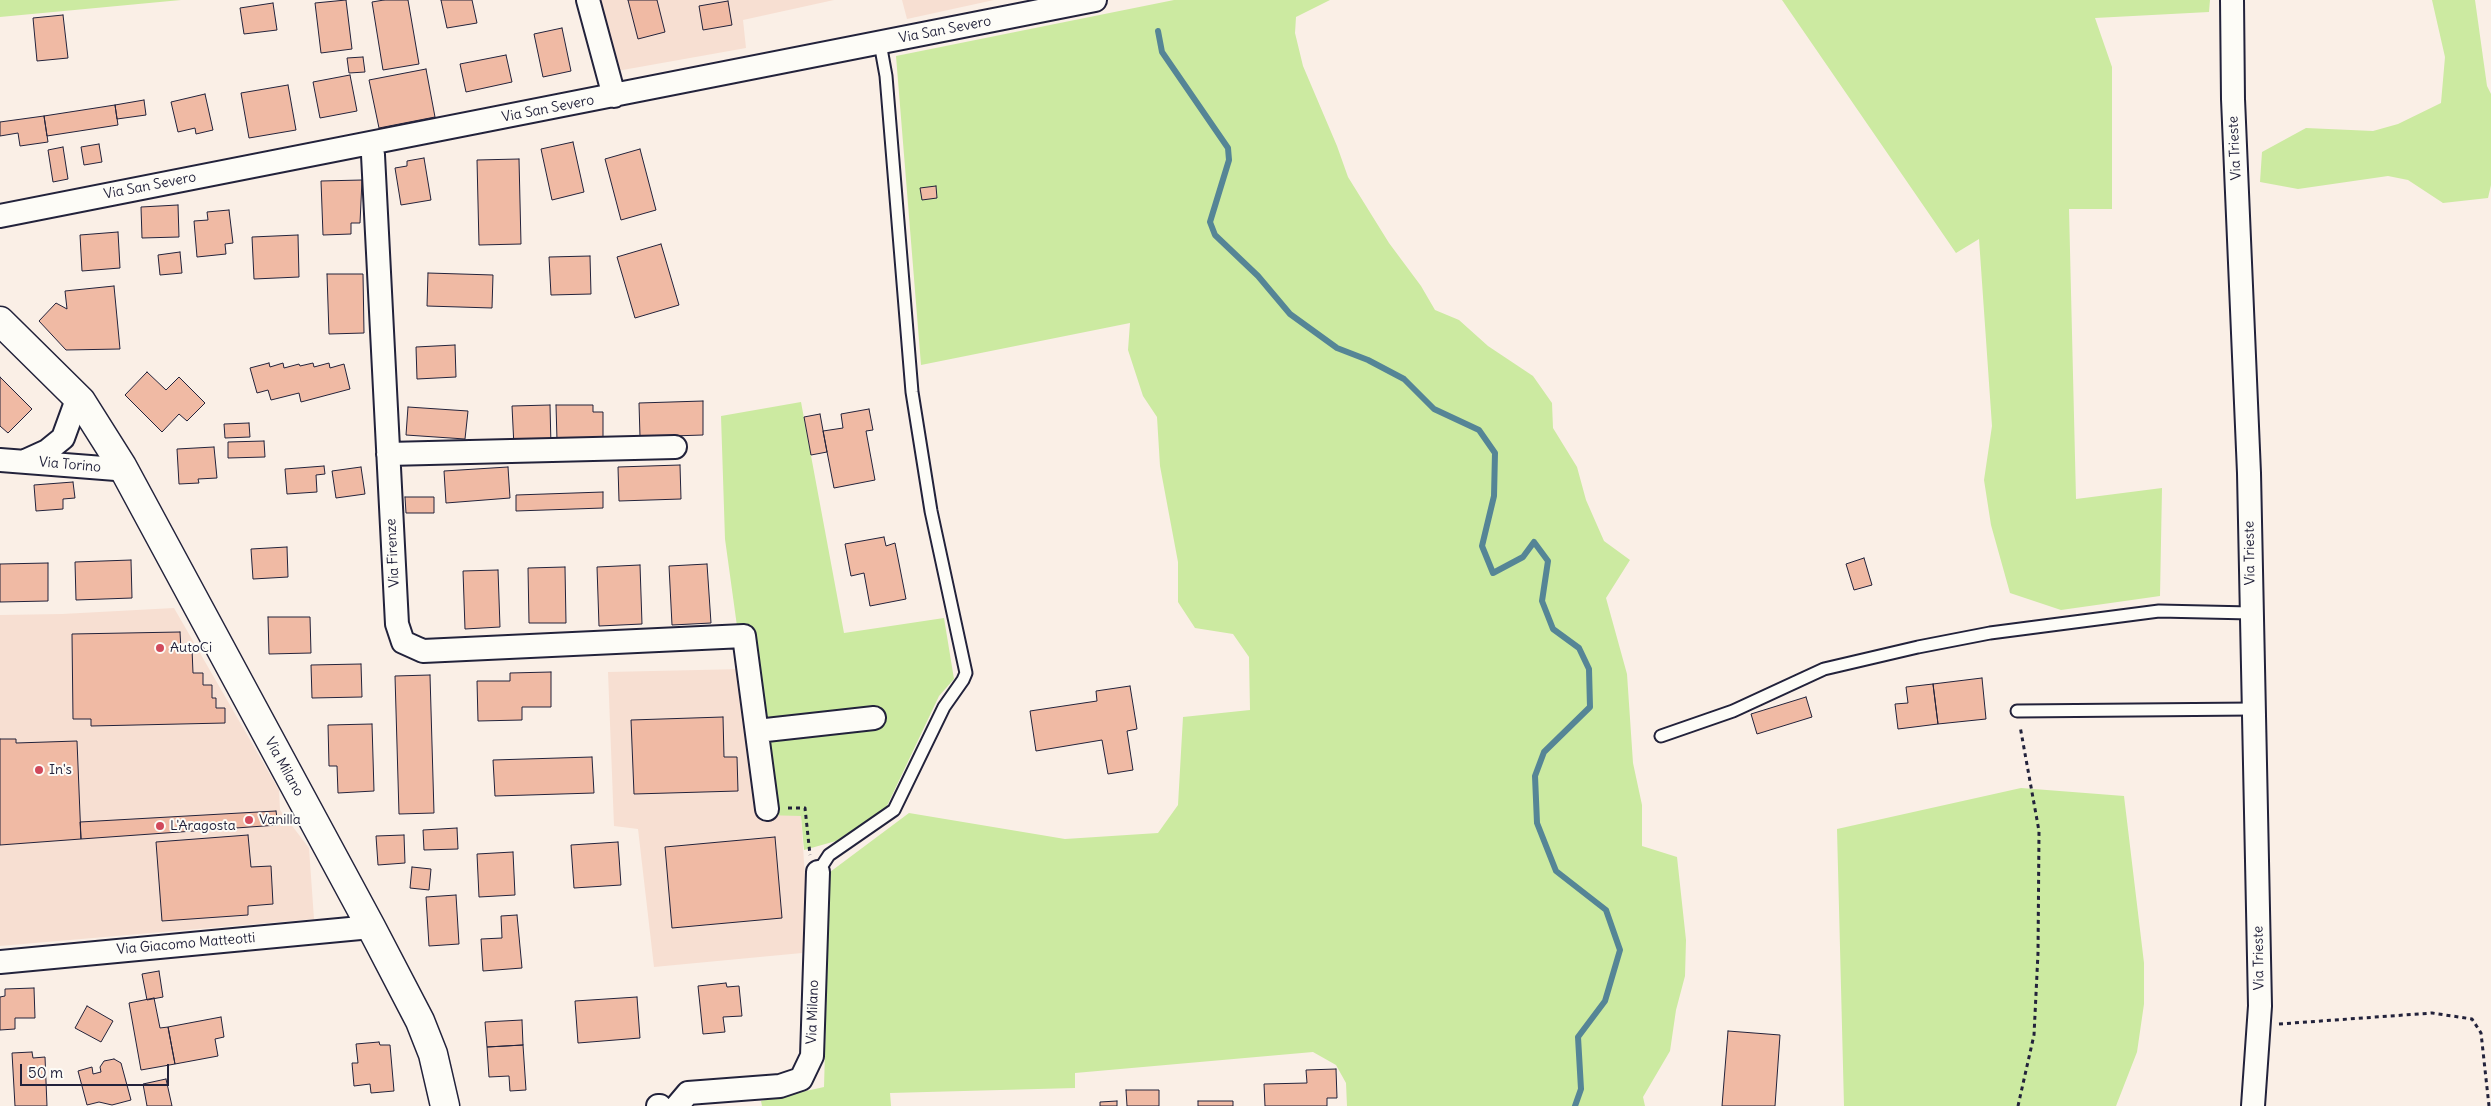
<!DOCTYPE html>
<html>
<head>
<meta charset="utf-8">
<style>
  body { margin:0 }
  #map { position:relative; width:2491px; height:1106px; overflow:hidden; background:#faefe6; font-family:Delius,sans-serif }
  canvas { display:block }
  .scale { position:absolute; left:20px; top:1064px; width:149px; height:22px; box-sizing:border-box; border:2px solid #22223b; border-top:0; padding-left:6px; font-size:15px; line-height:18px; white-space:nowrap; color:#22223b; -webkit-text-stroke:4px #fdfcf7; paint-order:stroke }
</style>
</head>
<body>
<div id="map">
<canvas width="2491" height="1106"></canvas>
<div class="scale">50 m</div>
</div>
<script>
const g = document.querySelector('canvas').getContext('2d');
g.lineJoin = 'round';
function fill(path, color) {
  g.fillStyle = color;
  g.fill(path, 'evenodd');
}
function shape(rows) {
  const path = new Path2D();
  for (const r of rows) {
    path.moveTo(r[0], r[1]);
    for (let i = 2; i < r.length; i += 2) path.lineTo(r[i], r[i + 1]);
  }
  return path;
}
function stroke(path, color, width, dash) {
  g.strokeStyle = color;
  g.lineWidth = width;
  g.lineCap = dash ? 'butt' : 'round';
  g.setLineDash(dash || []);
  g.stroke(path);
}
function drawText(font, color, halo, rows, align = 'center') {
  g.font = font + ' Delius,sans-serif';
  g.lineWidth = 4;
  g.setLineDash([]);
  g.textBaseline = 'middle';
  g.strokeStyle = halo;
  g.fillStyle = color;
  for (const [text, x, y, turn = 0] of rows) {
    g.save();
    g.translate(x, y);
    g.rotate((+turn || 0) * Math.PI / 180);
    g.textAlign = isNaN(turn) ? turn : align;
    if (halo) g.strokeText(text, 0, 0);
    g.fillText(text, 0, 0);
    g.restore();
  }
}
const built = shape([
  [599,0,834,0,743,20,746,48,617,71],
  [902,0,994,0,907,19],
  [174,608,279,790,280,810,309,848,314,919,0,946,0,615,62,614],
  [744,669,801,816,808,923,802,953,654,967,638,829,614,826,608,672]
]);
const green = shape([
  [0,0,181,0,0,17],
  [1174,0,1330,0,1296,17,1295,33,1303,66,1337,146,1348,177,1389,243,1421,286,1435,310,1459,320,1488,346,1533,376,1552,403,1553,428,1577,467,1586,500,1604,541,1630,560,1606,598,1627,674,1633,763,1642,805,1642,846,1677,857,1686,940,1685,976,1676,1010,1670,1051,1643,1097,1645,1106,1347,1106,1346,1083,1336,1065,1313,1052,1075,1073,1075,1088,890,1093,891,1106,762,1106,761,1101,824,1087,830,872,909,813,1065,839,1158,833,1178,805,1183,717,1250,710,1249,657,1233,634,1195,628,1178,602,1178,562,1160,466,1157,417,1143,396,1128,350,1130,323,921,365,896,56],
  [1782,0,2210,0,2209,12,2095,18,2112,67,2112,209,2069,209,2076,499,2162,488,2160,596,2061,610,2010,593,1991,525,1984,480,1992,426,1979,239,1956,253],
  [2432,0,2475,0,2487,86,2491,94,2491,185,2488,198,2443,203,2408,180,2388,176,2298,189,2260,182,2262,152,2306,128,2373,131,2398,124,2441,103,2445,57],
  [801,402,844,633,944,618,954,679,939,696,886,808,836,841,804,850,801,816,763,815,725,539,721,416],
  [2021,788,2124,796,2144,963,2144,1004,2137,1052,2116,1106,1844,1106,1837,829]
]);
const stream = shape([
  [1158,31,1162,52,1228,148,1229,160,1210,222,1215,235,1258,276,1290,314,1337,348,1368,360,1404,379,1434,409,1479,430,1495,453,1494,496,1482,546,1493,573,1523,557,1534,542,1548,561,1542,601,1553,629,1579,648,1589,669,1590,707,1544,752,1535,776,1537,823,1556,871,1606,910,1620,950,1605,1001,1578,1037,1581,1089,1575,1106]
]);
const building = shape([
  [346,0,352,49,321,53,315,3,346,0],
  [384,0,408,0,419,64,383,70,372,2,384,0],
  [441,0,472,0,477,23,447,28,441,0],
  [628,0,657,0,665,32,638,39,628,0],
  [728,1,732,25,703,30,699,6,728,1],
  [273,3,277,30,244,34,240,8,273,3],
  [63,15,68,58,37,61,33,18,63,15],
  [562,28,571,71,543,77,534,34,562,28],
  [506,55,512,82,466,92,460,64,506,55],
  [363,57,365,72,349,73,347,58,363,57],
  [426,69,435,117,379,128,369,80,426,69],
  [350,75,357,111,320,118,313,82,350,75],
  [288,85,296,130,249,138,241,93,288,85],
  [205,94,213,130,196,134,195,128,178,132,171,102,205,94],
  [144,100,146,115,117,119,115,105,144,100],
  [115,105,118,125,47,136,44,116,115,105],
  [44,116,48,142,20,146,18,133,0,136,0,122,44,116],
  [573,142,584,192,552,200,541,149,573,142],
  [99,144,102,162,84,165,81,147,99,144],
  [63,147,68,179,53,182,48,150,63,147],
  [640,149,656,210,621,220,605,159,640,149],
  [424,158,431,200,401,205,395,168,407,166,407,161,424,158],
  [519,159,521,244,479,245,477,160,519,159],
  [362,180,360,223,351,223,351,234,323,235,321,181,362,180],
  [936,186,937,198,922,200,920,188,936,186],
  [178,205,179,237,142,238,141,207,178,205],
  [229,210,233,243,225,244,226,254,197,257,194,221,208,220,207,212,229,210],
  [118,232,120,268,82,271,80,235,118,232],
  [298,235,299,277,254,279,252,237,298,235],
  [661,244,679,305,635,318,617,257,661,244],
  [180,252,182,273,160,275,158,255,180,252],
  [590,256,591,294,551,295,549,257,590,256],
  [428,273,493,275,492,308,427,306,428,273],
  [327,274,363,274,364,333,329,334,327,274],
  [114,286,120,349,66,350,39,321,56,303,67,309,65,291,114,286],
  [455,345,456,377,417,379,416,347,455,345],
  [269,363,270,367,283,363,284,368,299,364,300,366,313,363,314,367,329,363,330,368,344,364,350,389,301,402,299,393,271,400,268,390,257,393,250,368,269,363],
  [147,372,166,390,179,377,205,403,187,421,179,414,162,432,125,395,147,372],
  [0,377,32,409,8,433,0,426,0,377],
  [703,401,703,435,640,437,639,403,703,401],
  [550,405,551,446,514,447,512,406,550,405],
  [556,405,593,405,593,412,603,412,603,440,557,440,556,405],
  [408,407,468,411,465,439,406,435,408,407],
  [869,409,873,430,866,431,875,480,834,488,823,431,843,428,841,414,869,409],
  [820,414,827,452,811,455,804,417,820,414],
  [249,423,250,437,225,438,224,424,249,423],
  [264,441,265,457,228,458,228,442,264,441],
  [214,447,217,478,198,479,199,483,179,484,177,449,214,447],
  [680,465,681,499,619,501,618,467,680,465],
  [324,466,325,474,316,475,317,492,287,494,285,469,324,466],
  [361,467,365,494,336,498,332,471,361,467],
  [508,467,510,498,446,503,444,471,508,467],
  [73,482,75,498,63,499,63,509,36,511,34,485,73,482],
  [603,492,603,508,516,511,516,495,603,492],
  [405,497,434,497,434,513,406,513,405,497],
  [884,537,886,546,895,543,906,599,870,606,864,573,851,576,845,544,884,537],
  [287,547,288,577,253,579,251,549,287,547],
  [1864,558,1872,585,1854,590,1846,564,1864,558],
  [131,560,132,598,76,600,75,562,131,560],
  [48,563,48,601,0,602,0,564,48,563],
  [707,564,711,623,672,625,669,566,707,564],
  [640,565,642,624,599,626,597,567,640,565],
  [565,567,566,623,529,623,528,568,565,567],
  [498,570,500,627,465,629,463,571,498,570],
  [268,617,310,617,311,653,269,654,268,617],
  [180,632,181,650,192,649,193,673,203,673,203,685,212,685,212,698,216,698,216,708,225,708,225,723,91,726,91,719,73,719,72,634,180,632],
  [361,664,362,697,312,698,311,665,361,664],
  [551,672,551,707,522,707,522,720,478,721,477,681,510,681,510,673,551,672],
  [430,675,434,813,399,814,395,676,430,675],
  [1982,678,1986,719,1938,724,1933,684,1982,678],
  [1933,684,1938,724,1898,729,1895,704,1908,703,1906,687,1933,684],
  [1130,686,1137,729,1127,731,1133,770,1108,774,1102,740,1036,751,1030,711,1097,701,1096,691,1130,686],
  [1806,697,1812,717,1757,734,1751,714,1806,697],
  [723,717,724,757,737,757,738,791,634,794,631,720,723,717],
  [372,724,374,791,338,793,337,766,329,766,328,725,372,724],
  [0,739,16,739,16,743,77,741,81,839,0,845,0,739],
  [592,757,594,793,495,796,493,760,592,757],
  [276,811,278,825,81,839,80,822,276,811],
  [457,828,458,849,424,850,423,830,457,828],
  [248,835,251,867,271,866,273,904,248,906,248,915,162,921,156,842,248,835],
  [404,835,405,863,378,865,376,836,404,835],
  [775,837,782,918,672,928,665,847,775,837],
  [618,842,621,885,574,888,571,845,618,842],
  [513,852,515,895,479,897,477,854,513,852],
  [412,867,431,869,429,890,410,888,412,867],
  [456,895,459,944,429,946,426,897,456,895],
  [517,915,522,968,483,971,481,939,502,938,501,916,517,915],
  [159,971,163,997,147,1000,142,974,159,971],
  [726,983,727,987,739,986,742,1016,723,1017,725,1032,703,1034,698,986,726,983],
  [34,988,35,1018,15,1018,15,1029,0,1030,0,997,5,996,5,989,34,988],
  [637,997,640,1038,578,1043,575,1001,637,997],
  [154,998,160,1028,168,1027,175,1064,141,1070,129,1003,154,998],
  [87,1006,113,1021,101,1042,75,1028,87,1006],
  [221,1017,224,1037,215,1039,218,1056,175,1064,168,1027,221,1017],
  [522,1020,523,1045,487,1047,485,1022,522,1020],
  [1728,1031,1780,1035,1775,1106,1722,1106,1728,1031],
  [379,1042,380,1045,390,1045,394,1091,371,1093,370,1084,354,1086,352,1063,358,1063,356,1044,379,1042],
  [523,1045,526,1090,510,1091,509,1076,489,1077,487,1047,523,1045],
  [32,1052,33,1058,45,1057,47,1106,15,1106,12,1053,32,1052],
  [114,1059,121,1063,131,1100,112,1105,99,1102,87,1105,78,1071,92,1067,93,1074,101,1072,100,1067,104,1061,114,1059],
  [1336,1069,1337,1098,1327,1098,1327,1106,1265,1106,1264,1084,1307,1083,1306,1070,1336,1069],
  [166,1079,172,1106,147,1106,143,1084,166,1079],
  [1126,1090,1159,1090,1159,1106,1127,1106,1126,1090],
  [1117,1101,1117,1106,1100,1106,1100,1102,1117,1101],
  [1198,1101,1233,1101,1233,1106,1198,1106,1198,1101]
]);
const path = shape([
  [788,808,805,808,810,855],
  [2279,1024,2432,1013,2472,1019,2481,1033,2489,1106],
  [2018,1106,2034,1035,2038,953,2039,831,2020,726]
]);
const service = shape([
  [2017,711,2253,709],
  [1661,736,1733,711,1824,669,1918,647,1990,633,2159,611,2251,613],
  [818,872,829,855,894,810,944,707,963,680,966,673,931,511,912,392,886,76,880,43]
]);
const minor = shape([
  [588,0,614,96],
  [2232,0,2233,99,2249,473,2260,1006,2253,1106],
  [371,143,373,155,397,624,403,642,423,651,744,636,767,809],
  [0,216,1095,0],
  [388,454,675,447],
  [0,460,116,469],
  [25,461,47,451,63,438,75,405],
  [757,731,874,718],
  [0,962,371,927],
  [658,1106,660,1106],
  [677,1106,688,1093,780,1086,801,1079,812,1056,818,872]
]);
const tertiary = shape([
  [0,321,81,401,122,466,371,927,420,1021,433,1054,445,1106]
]);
const markers = [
  [160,648,5,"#d1495b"],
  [39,770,5,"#d1495b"],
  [249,820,5,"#d1495b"],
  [160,826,5,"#d1495b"]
];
const streetNames = [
  ["Via San Severo",945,30,-11],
  ["Via San Severo",548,109,-11],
  ["Via Trieste",2235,148,-93],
  ["Via San Severo",150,186,-11],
  ["Via Torino",70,465,5],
  ["Via Firenze",393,553,-93],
  ["Via Trieste",2250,553,-91],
  ["Via Milano",284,767,61],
  ["Via Giacomo Matteotti",186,944,-5],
  ["Via Trieste",2259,958,-91],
  ["Via Milano",813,1012,-88]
];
const poiNames = [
  ["AutoCi",170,648],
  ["In's",49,770],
  ["Vanilla",259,820],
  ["L'Aragosta",170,826]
];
fill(built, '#f7dfd2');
fill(green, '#cceaa1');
stroke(stream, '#558596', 6);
fill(building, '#f0baa4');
stroke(building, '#22223b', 1);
stroke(service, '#22223b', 15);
stroke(minor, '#22223b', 26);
stroke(tertiary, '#22223b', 31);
stroke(path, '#22223b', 3, [4, 4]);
stroke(service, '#fdfcf7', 11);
stroke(minor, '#fdfcf7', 22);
stroke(tertiary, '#fdfcf7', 28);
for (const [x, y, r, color] of markers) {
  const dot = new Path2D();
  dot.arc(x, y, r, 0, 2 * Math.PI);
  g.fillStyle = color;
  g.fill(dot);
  stroke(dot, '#fdfcf7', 2);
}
drawText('14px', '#22223b', '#fdfcf7', streetNames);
drawText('14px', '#22223b', '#fdfcf7', poiNames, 'left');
</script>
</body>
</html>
